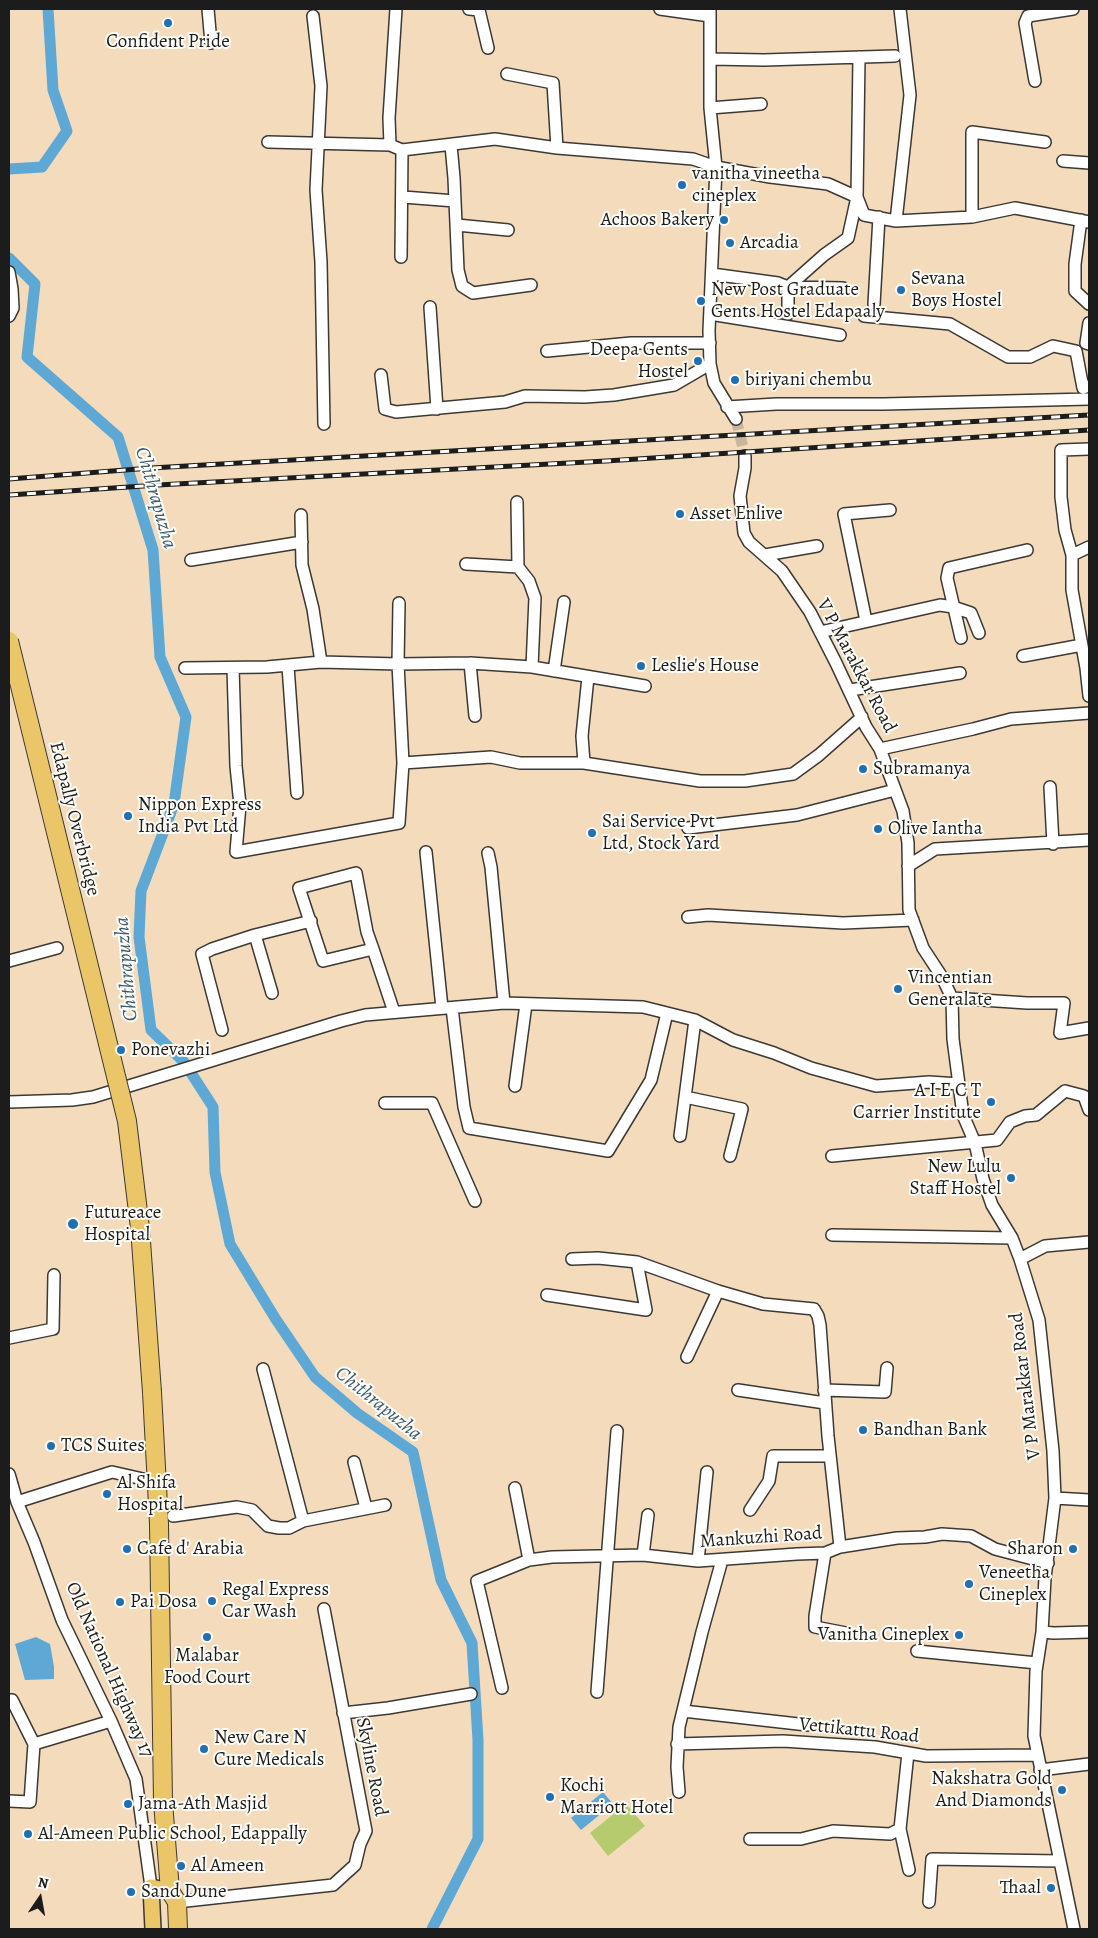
<!DOCTYPE html>
<html>
<head>
<meta charset="utf-8">
<style>
  body { margin:0 }
  #map { position:relative; width:1098px; height:1938px; overflow:hidden; background:#f3dbbc; font-family:Alegreya,serif }
  canvas { display:block }
  .frame { position:absolute; inset:0; border:10px solid #1c1c1c; pointer-events:none }
  .north { position:absolute; left:15px; top:1873px; width:50px; height:50px; -webkit-text-stroke:4px #fdfcf7; paint-order:stroke; rotate:12deg; font-size:14px; font-weight:700; line-height:20px; text-align:center; color:#1c1c1c }
  .north::after { content:''; display:block; margin:auto; width:18px; height:22px; background:#1c1c1c; clip-path:polygon(50% 0,100% 100%,50% 72%,0 100%) }
</style>
</head>
<body>
<div id="map">
<canvas width="1098" height="1938"></canvas>
<div class="frame"></div>
<div class="north">N</div>
</div>
<script>
const g = document.querySelector('canvas').getContext('2d');
g.lineJoin = 'round';
function fill(path, color) {
  g.fillStyle = color;
  g.fill(path, 'evenodd');
}
function shape(rows) {
  const path = new Path2D();
  for (const r of rows) {
    path.moveTo(r[0], r[1]);
    for (let i = 2; i < r.length; i += 2) path.lineTo(r[i], r[i + 1]);
  }
  return path;
}
function stroke(path, color, width, dash) {
  g.strokeStyle = color;
  g.lineWidth = width;
  g.lineCap = dash ? 'butt' : 'round';
  g.setLineDash(dash || []);
  g.stroke(path);
}
function drawText(font, color, halo, rows, align = 'center') {
  g.font = font + ' Alegreya,serif';
  g.lineWidth = 4;
  g.setLineDash([]);
  g.textBaseline = 'middle';
  g.strokeStyle = halo;
  g.fillStyle = color;
  for (const [text, x, y, turn = 0] of rows) {
    g.save();
    g.translate(x, y);
    g.rotate((+turn || 0) * Math.PI / 180);
    g.textAlign = isNaN(turn) ? turn : align;
    if (halo) g.strokeText(text, 0, 0);
    g.fillText(text, 0, 0);
    g.restore();
  }
}
const green = shape([
  [626,1804,645,1826,608,1856,590,1833]
]);
const water = shape([
  [36,1637,50,1644,54,1667,54,1679,25,1680,15,1644],
  [603,1792,613,1804,581,1830,571,1818]
]);
const canal = shape([
  [9,169,42,167,67,131,53,90,48,9],
  [9,258,35,284,27,357,118,437,153,550,160,657,186,717,174,804,141,891,139,937,151,1030,184,1062,213,1107,215,1172,230,1244,275,1318,315,1377,357,1413,413,1452,441,1580,472,1643,478,1740,478,1839,432,1929]
]);
const minorTunnel = shape([
  [736,419,745,456]
]);
const minor = shape([
  [208,9,211,43],
  [396,9,389,118,390,145,402,150,495,139,557,148,693,159,716,167,770,177,828,184,857,197,864,215,896,221,972,217,1015,208,1089,222],
  [469,9,479,10,488,48],
  [660,9,710,16],
  [710,9,710,108,716,167,709,331,710,364,714,383,736,419],
  [313,16,321,86,316,190,321,262,324,424],
  [711,59,764,60,895,56],
  [507,74,553,83,557,148],
  [1035,81,1025,23,1028,16,1073,9],
  [710,108,761,104],
  [268,142,390,145],
  [451,145,454,178,458,270,462,286,473,293,531,285],
  [1063,161,1089,163],
  [403,197,455,201],
  [972,217,972,132,1045,142],
  [1081,220,1075,264,1075,291,1089,304],
  [896,221,910,95,900,9],
  [457,225,508,230],
  [401,257,402,150],
  [9,272,12,289,13,308,9,316],
  [712,274,778,283,788,287,788,314],
  [788,287,824,255,848,238,857,197,859,57],
  [788,287,843,288],
  [874,304,879,217],
  [430,307,437,409],
  [710,314,840,335],
  [864,316,950,324,1008,357,1030,357,1053,346,1076,351,1083,388,1089,386],
  [1089,323,1086,343,1089,344],
  [547,351,631,343,710,343],
  [381,375,385,409,396,412,505,402,525,396,585,397,614,395,674,385,710,364],
  [727,407,776,404,884,404,1089,399],
  [1089,449,1061,450,1061,497,1065,530,1072,555,1072,590,1086,668,1089,696],
  [745,456,745,468,740,496,744,533,749,542,782,571,810,612,836,663,866,727,880,749,903,811,908,843,909,910,923,948,942,977,952,998,953,1039,963,1115,975,1143,983,1179,992,1205,1012,1238,1020,1259,1039,1320,1053,1451,1055,1498,1045,1578,1042,1632,1036,1671,1034,1736,1074,1929],
  [517,502,518,567],
  [301,515,302,565,313,609,321,662],
  [765,555,817,546],
  [1072,555,1089,547],
  [191,560,302,542],
  [466,564,518,567,529,581,535,598,532,667],
  [866,621,844,514,890,510],
  [820,632,940,605,953,607,971,613,979,633],
  [961,638,947,578,949,568,1027,550],
  [1023,656,1082,645],
  [470,663,475,716],
  [288,666,297,793],
  [185,668,267,667,321,662,398,664,470,663,532,667,645,686],
  [233,668,236,766,240,805,236,852,399,823,403,763,398,664,399,603],
  [554,671,564,602],
  [850,690,960,673],
  [880,749,973,729,1011,719,1089,713],
  [403,763,491,757,520,763,584,763,700,781,745,781,793,774,819,755,862,717],
  [584,763,582,736,588,677],
  [1050,787,1053,844],
  [688,828,797,815,895,790],
  [426,852,442,1008],
  [488,853,491,867,504,1003],
  [908,866,935,849,1089,840],
  [688,917,708,915,843,923,913,920],
  [255,935,272,993],
  [373,949,323,961,299,888,356,873,367,932,373,949,394,1012],
  [9,961,57,948],
  [952,998,1027,1003,1064,1003,1060,1033,1089,1028],
  [452,1008,464,1107,469,1128,608,1151,651,1080,667,1013],
  [222,1030,202,954,212,949,255,935,311,921],
  [515,1086,526,1004],
  [685,1097,742,1109,730,1156],
  [9,1102,72,1100,93,1097,341,1021,365,1015,504,1003,643,1007,695,1020,733,1040,774,1053,811,1068,876,1086,929,1082,959,1084],
  [385,1103,432,1103,475,1201],
  [680,1136,695,1020],
  [832,1156,997,1140,1010,1122,1025,1116,1036,1115,1065,1091,1084,1096,1089,1110],
  [832,1235,1012,1238],
  [572,1259,598,1258,637,1262,718,1291,763,1304,814,1309,818,1316,820,1325,828,1436,840,1547],
  [1020,1259,1045,1246,1089,1242],
  [547,1295,646,1310,637,1262],
  [9,1338,53,1329,54,1275],
  [687,1357,718,1291],
  [738,1390,825,1403],
  [824,1390,885,1392,887,1368],
  [354,1462,366,1508],
  [9,1474,17,1502,34,1542,62,1620,111,1721,136,1779,151,1887],
  [515,1488,529,1560],
  [1055,1498,1089,1500],
  [17,1502,112,1472,143,1479],
  [750,1510,769,1481,773,1456,830,1456],
  [173,1516,237,1507,252,1510,268,1526,279,1528,289,1528,303,1521,263,1369],
  [303,1521,385,1505],
  [825,1553,815,1616,815,1627,846,1633],
  [643,1555,648,1515],
  [698,1561,707,1472],
  [1042,1632,1054,1633,1089,1632],
  [917,1651,1037,1663],
  [502,1688,477,1581,529,1560,552,1557,643,1555,698,1561,797,1554,825,1553,840,1547,897,1538,925,1537,942,1534,971,1536,995,1549,1048,1563],
  [597,1692,617,1431],
  [9,1700,12,1700,34,1744],
  [683,1711,807,1725],
  [343,1713,388,1708,471,1694],
  [677,1744,783,1741,875,1747,926,1756,1037,1755],
  [908,1753,900,1829,909,1870],
  [1040,1770,1089,1764],
  [679,1792,677,1767,679,1727,702,1632,722,1560],
  [9,1801,30,1802,34,1744,111,1721],
  [750,1839,801,1839,833,1831,890,1834,900,1829],
  [177,1902,333,1885,355,1865,360,1844,366,1831,324,1609],
  [929,1902,932,1859,1060,1861]
]);
const major = shape([
  [153,1929,151,1887,170,1891]
]);
const highway = shape([
  [152,1392,159,1524,163,1802,170,1891,177,1902,178,1929]
]);
const rail = shape([
  [9,479,151,468,1089,415],
  [9,495,158,485,606,461,1089,430]
]);
const highwayBridge = shape([
  [9,641,127,1121,140,1228,152,1392]
]);
const markers = [
  [168,23,5,"#1f6fb2"],
  [682,185,5,"#1f6fb2"],
  [724,220,5,"#1f6fb2"],
  [730,243,5,"#1f6fb2"],
  [901,290,5,"#1f6fb2"],
  [701,301,5,"#1f6fb2"],
  [698,361,5,"#1f6fb2"],
  [735,380,5,"#1f6fb2"],
  [680,514,5,"#1f6fb2"],
  [641,666,5,"#1f6fb2"],
  [863,769,5,"#1f6fb2"],
  [128,816,5,"#1f6fb2"],
  [878,829,5,"#1f6fb2"],
  [592,833,5,"#1f6fb2"],
  [898,989,5,"#1f6fb2"],
  [121,1050,5,"#1f6fb2"],
  [991,1102,5,"#1f6fb2"],
  [1011,1178,5,"#1f6fb2"],
  [73,1224,6,"#1f6fb2"],
  [863,1430,5,"#1f6fb2"],
  [51,1446,5,"#1f6fb2"],
  [107,1494,5,"#1f6fb2"],
  [127,1549,5,"#1f6fb2"],
  [1073,1549,5,"#1f6fb2"],
  [969,1584,5,"#1f6fb2"],
  [212,1601,5,"#1f6fb2"],
  [120,1602,5,"#1f6fb2"],
  [959,1635,5,"#1f6fb2"],
  [207,1637,5,"#1f6fb2"],
  [204,1749,5,"#1f6fb2"],
  [1062,1790,5,"#1f6fb2"],
  [550,1797,5,"#1f6fb2"],
  [128,1804,5,"#1f6fb2"],
  [28,1834,5,"#1f6fb2"],
  [181,1866,5,"#1f6fb2"],
  [1051,1888,5,"#1f6fb2"],
  [131,1892,5,"#1f6fb2"]
];
const poiNames = [
  ["Confident Pride",168,42,"center"],
  ["vanitha vineetha",692,174],
  ["cineplex",692,196],
  ["Achoos Bakery",714,220,"right"],
  ["Arcadia",740,243],
  ["Sevana",911,279],
  ["Boys Hostel",911,301],
  ["New Post Graduate",711,290],
  ["Gents Hostel Edapaaly",711,312],
  ["Deepa Gents",688,350,"right"],
  ["Hostel",688,372,"right"],
  ["biriyani chembu",745,380],
  ["Asset Enlive",690,514],
  ["Leslie's House",651,666],
  ["Subramanya",873,769],
  ["Nippon Express",138,805],
  ["India Pvt Ltd",138,827],
  ["Sai Service Pvt",602,822],
  ["Ltd, Stock Yard",602,844],
  ["Olive Iantha",888,829],
  ["Vincentian",908,978],
  ["Generalate",908,1000],
  ["Ponevazhi",131,1050],
  ["A I E C T",981,1091,"right"],
  ["Carrier Institute",981,1113,"right"],
  ["New Lulu",1001,1167,"right"],
  ["Staff Hostel",1001,1189,"right"],
  ["Futureace",84,1213],
  ["Hospital",84,1235],
  ["Bandhan Bank",873,1430],
  ["TCS Suites",61,1446],
  ["Al Shifa",117,1483],
  ["Hospital",117,1505],
  ["Cafe d' Arabia",137,1549],
  ["Sharon",1063,1549,"right"],
  ["Veneetha",979,1573],
  ["Cineplex",979,1595],
  ["Regal Express",222,1590],
  ["Car Wash",222,1612],
  ["Pai Dosa",130,1602],
  ["Vanitha Cineplex",949,1635,"right"],
  ["Malabar",207,1656,"center"],
  ["Food Court",207,1678,"center"],
  ["New Care N",214,1738],
  ["Cure Medicals",214,1760],
  ["Nakshatra Gold",1052,1779,"right"],
  ["And Diamonds",1052,1801,"right"],
  ["Kochi",560,1786],
  ["Marriott Hotel",560,1808],
  ["Jama-Ath Masjid",138,1804],
  ["Al-Ameen Public School, Edappally",38,1834],
  ["Al Ameen",191,1866],
  ["Thaal",1041,1888,"right"],
  ["Sand Dune",141,1892]
];
const streetNames = [
  ["V P Marakkar Road",856,666,62],
  ["Edapally Overbridge",74,819,76],
  ["V P Marakkar Road",1026,1386,-97],
  ["Mankuzhi Road",761,1538,-4],
  ["Old National Highway 17",109,1670,66],
  ["Vettikattu Road",859,1731,6],
  ["Skyline Road",371,1767,79]
];
const waterNames = [
  ["Chithrapuzha",155,498,74],
  ["Chithrapuzha",127,969,-95],
  ["Chithrapuzha",378,1404,39]
];
fill(green, '#b6ca6e');
fill(water, '#5ea8d5');
stroke(canal, '#5ea8d5', 11);
stroke(minorTunnel, '#c8b59c', 11, [11, 5.5]);
stroke(minor, '#3c3934', 14);
stroke(major, '#3c3934', 18);
stroke(highway, '#3c3934', 20);
stroke(minor, '#fff', 11);
stroke(major, '#ebc669', 15);
stroke(highway, '#ebc669', 18);
stroke(rail, '#1c1c1c', 5);
stroke(rail, '#fdfcf7', 3, [9]);
stroke(highwayBridge, '#3c3934', 20, []);
stroke(highwayBridge, '#ebc669', 18);
for (const [x, y, r, color] of markers) {
  const dot = new Path2D();
  dot.arc(x, y, r, 0, 2 * Math.PI);
  g.fillStyle = color;
  g.fill(dot);
  stroke(dot, '#fdfcf7', 2);
}
drawText('19px', '#1c1c1c', '#fdfcf7', poiNames, 'left');
drawText('19px', '#1c1c1c', '#fdfcf7', streetNames);
drawText('italic 20px', '#3a5b6f', '#fdfcf7', waterNames);
</script>
</body>
</html>
